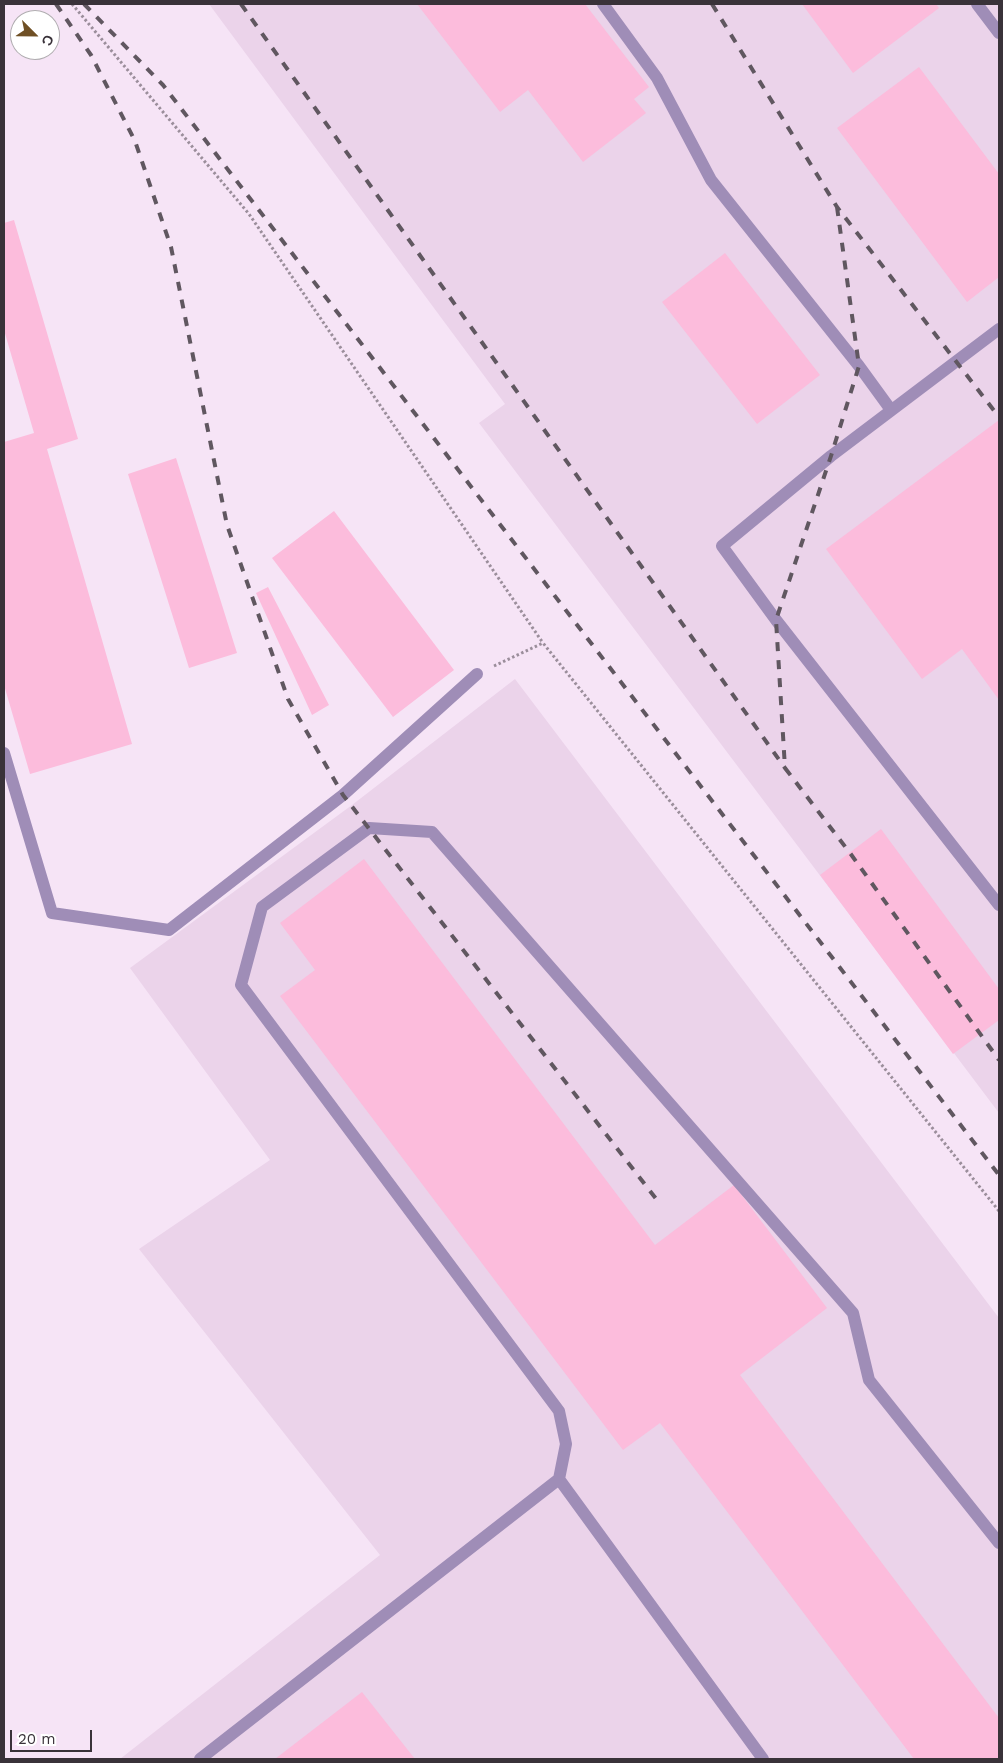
<!DOCTYPE html>
<html>
<head>
<meta charset="utf-8">
<style>
  body { margin:0 }
  #map { position:relative; width:1003px; height:1763px; overflow:hidden; background:#f6e4f6; font-family:"Work Sans",sans-serif }
  canvas { display:block }
  .frame { position:absolute; inset:0; border:5px solid #393239; pointer-events:none }
  .north { position:absolute; left:10px; top:10px; width:50px; height:50px; box-sizing:border-box; background:#fff; border:1px solid #b0adb0; border-radius:50%; rotate:113deg; font-size:14px; font-weight:700; line-height:20px; text-align:center; color:#393239 }
  .north::after { content:''; display:block; margin:auto; width:18px; height:22px; background:#6f5025; clip-path:polygon(50% 0,100% 100%,50% 72%,0 100%) }
  .scale { position:absolute; left:10px; top:1730px; width:82px; height:22px; box-sizing:border-box; border:2px solid #393239; border-top:0; padding-left:6px; font-size:15px; line-height:18px; white-space:nowrap; color:#393239; -webkit-text-stroke:4px #fff; paint-order:stroke }
</style>
</head>
<body>
<div id="map">
<canvas width="1003" height="1763"></canvas>
<div class="frame"></div>
<div class="north">С</div>
<div class="scale">20 m</div>
</div>
<script>
const g = document.querySelector('canvas').getContext('2d');
g.lineJoin = 'round';
function fill(path, color) {
  g.fillStyle = color;
  g.fill(path, 'evenodd');
}
function shape(rows) {
  const path = new Path2D();
  for (const r of rows) {
    path.moveTo(r[0], r[1]);
    for (let i = 2; i < r.length; i += 2) path.lineTo(r[i], r[i + 1]);
  }
  return path;
}
function stroke(path, color, width, dash) {
  g.strokeStyle = color;
  g.lineWidth = width;
  g.lineCap = dash ? 'butt' : 'round';
  g.setLineDash(dash || []);
  g.stroke(path);
}
const built = shape([
  [209,4,999,4,999,1113,479,423,505,404],
  [515,679,999,1318,999,1759,120,1759,380,1555,139,1249,270,1160,130,968,352,805]
]);
const building = shape([
  [417,4,585,4,649,87,634,99,646,113,583,162,528,90,500,112],
  [802,4,936,4,939,8,853,73],
  [919,67,999,174,999,277,967,302,837,128],
  [14,220,78,439,47,449,132,744,30,774,4,685,4,442,34,433,4,330,4,223],
  [725,253,820,375,757,424,662,302],
  [999,420,999,700,962,649,922,679,826,549],
  [176,458,237,653,189,668,128,474],
  [334,511,454,670,393,717,272,558],
  [268,587,329,705,312,715,256,593],
  [881,829,999,989,999,1020,953,1054,820,875],
  [364,859,655,1245,734,1185,827,1308,740,1375,999,1718,999,1759,914,1759,660,1423,623,1450,280,996,315,970,280,923],
  [362,1692,415,1759,275,1759]
]);
const path = shape([
  [72,4,249,214,543,643],
  [494,666,543,643,999,1211]
]);
const minor = shape([
  [603,4,657,78,711,180,859,366,891,410],
  [977,4,999,33],
  [999,329,831,456,722,546,776,620,999,905],
  [4,753,52,913,169,930,343,795,477,674],
  [559,1479,763,1759],
  [200,1759,559,1479,566,1444,559,1411,241,985,262,907,369,828,432,832,853,1313,869,1380,999,1543]
]);
const rail = shape([
  [56,4,91,55,135,141,171,247,227,525,288,699,343,795,657,1200],
  [84,4,163,85,999,1175],
  [241,4,785,768],
  [712,4,837,207,999,417],
  [837,207,859,366,831,456,776,620,785,768,850,853,999,1060]
]);
fill(built, '#ebd3ea');
fill(building, '#fcbcdc');
stroke(path, '#9b8e9b', 3, [2.5, 2.5]);
stroke(minor, '#9f8db7', 12);
stroke(rail, '#605760', 4, [9, 9]);
</script>
</body>
</html>
